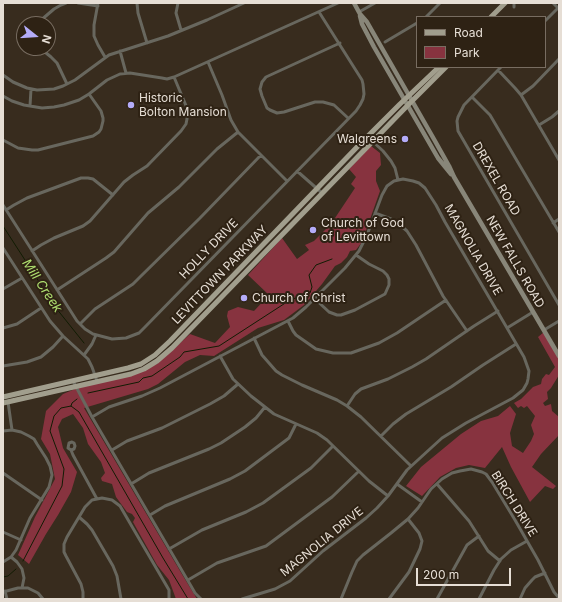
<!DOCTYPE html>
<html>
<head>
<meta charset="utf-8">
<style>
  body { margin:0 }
  #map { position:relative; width:562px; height:602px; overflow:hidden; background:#382c1e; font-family:Inter,sans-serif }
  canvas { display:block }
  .frame { position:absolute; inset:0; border:4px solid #e6ded5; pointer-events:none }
  .legend { position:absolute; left:416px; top:16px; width:130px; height:52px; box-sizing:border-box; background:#2e2214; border:1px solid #786d61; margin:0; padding:5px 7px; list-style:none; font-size:12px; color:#e6ded5 }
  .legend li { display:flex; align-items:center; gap:8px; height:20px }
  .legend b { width:20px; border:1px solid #786d61 }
  .north { position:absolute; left:16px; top:16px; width:40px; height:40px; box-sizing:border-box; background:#2e2214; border:1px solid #786d61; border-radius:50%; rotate:107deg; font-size:11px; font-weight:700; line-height:16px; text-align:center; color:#e6ded5 }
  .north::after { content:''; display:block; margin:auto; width:14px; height:18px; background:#b4acf9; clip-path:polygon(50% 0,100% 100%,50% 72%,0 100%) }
  .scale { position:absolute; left:416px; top:568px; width:95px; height:18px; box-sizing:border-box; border:2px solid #e6ded5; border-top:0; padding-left:5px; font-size:12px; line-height:14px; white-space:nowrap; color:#e6ded5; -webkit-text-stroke:3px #2e2214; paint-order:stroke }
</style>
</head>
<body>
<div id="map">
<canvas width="562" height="602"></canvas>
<div class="frame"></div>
<ul class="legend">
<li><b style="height:5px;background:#a19e8d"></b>Road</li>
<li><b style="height:11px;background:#87333f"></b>Park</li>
</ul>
<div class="north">N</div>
<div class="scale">200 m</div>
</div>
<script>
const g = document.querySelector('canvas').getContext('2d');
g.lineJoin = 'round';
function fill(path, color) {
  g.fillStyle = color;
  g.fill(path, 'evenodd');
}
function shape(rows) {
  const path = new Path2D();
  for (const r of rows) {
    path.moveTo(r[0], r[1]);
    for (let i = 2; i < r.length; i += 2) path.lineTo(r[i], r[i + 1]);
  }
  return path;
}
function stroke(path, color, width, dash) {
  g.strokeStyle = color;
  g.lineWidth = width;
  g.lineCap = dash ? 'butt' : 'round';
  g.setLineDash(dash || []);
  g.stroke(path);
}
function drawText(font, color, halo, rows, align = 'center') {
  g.font = font + ' Inter,sans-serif';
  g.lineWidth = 4;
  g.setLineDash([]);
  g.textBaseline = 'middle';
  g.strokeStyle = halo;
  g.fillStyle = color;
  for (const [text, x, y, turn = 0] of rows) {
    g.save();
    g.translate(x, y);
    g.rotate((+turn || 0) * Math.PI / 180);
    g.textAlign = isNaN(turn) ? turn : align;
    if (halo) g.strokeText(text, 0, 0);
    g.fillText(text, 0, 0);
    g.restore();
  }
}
const green = shape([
  [371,146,380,153,381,165,376,171,376,181,380,191,362,242,356,250,350,251,347,257,341,263,335,266,322,284,304,305,284,320,258,328,214,356,200,355,185,362,158,384,148,389,84,408,183,576,197,599,176,599,169,580,157,565,133,522,135,518,132,514,127,512,116,497,112,484,102,481,101,478,105,473,101,462,88,444,83,428,73,414,62,419,58,427,63,448,77,472,71,492,58,515,46,534,29,564,18,555,35,517,55,479,50,454,41,439,46,411,63,394,75,389,157,364,190,334,215,343,230,327,227,316,228,311,238,307,254,311,269,295,248,275,282,238,297,259,309,250,305,245,314,241,331,224,355,188,351,184,356,177,349,169],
  [544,332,559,358,559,375,551,388,547,392,548,399,543,403,545,406,551,404,552,411,559,417,559,435,541,454,532,467,556,486,553,489,545,486,530,502,511,467,502,447,485,468,469,465,456,468,440,477,422,496,406,486,421,467,461,434,481,421,498,416,510,406,516,414,510,433,512,446,523,453,531,441,534,434,531,425,535,416,527,406,524,408,521,406,518,408,514,403,521,399,533,387,541,384,542,379,546,374,549,375,555,367,538,337]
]);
const stream = shape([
  [3,226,56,308,84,343],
  [88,393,139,382,143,378,152,376,180,357,184,352,219,346,290,300,310,293,312,287,309,275,316,265,332,259],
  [71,406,72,403,77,399],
  [23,561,62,486,64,469,50,431,54,416,61,408,71,406,79,412,163,558,188,599],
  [3,577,8,576,16,569]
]);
const street = shape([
  [78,3,98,6],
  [98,3,94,25,94,36,98,45,105,57],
  [137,3,138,13,147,43],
  [178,3,176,13,181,30],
  [514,3,514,7],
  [553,3,558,8],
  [359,12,375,3],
  [426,17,440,3],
  [545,21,558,8],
  [38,24,40,21,54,9,61,5,66,3],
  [385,42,417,23],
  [340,43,266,77,262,82,260,89,262,96,267,108,270,110,277,113,284,112,315,102,323,102,334,105,348,118],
  [40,48,51,57,57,63,67,84],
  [120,51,126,73],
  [208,62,222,95,231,120,238,132,287,181],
  [501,67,464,105,458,117,457,121,458,131,559,305],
  [498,70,515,88,521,95,559,160],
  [3,75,13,82,27,88,37,90,54,89,63,86,75,80,109,55,168,36,207,20,244,3],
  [521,95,533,86,559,59],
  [3,96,12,101,24,105,42,108,54,107,64,105,79,100,89,94,107,80,120,74,130,73,162,78,167,79,174,77,338,3],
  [472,97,490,115,559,232],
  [30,106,31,89],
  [539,125,552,117,559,111],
  [368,137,383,151,391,161,395,168,398,180],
  [3,140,18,148,32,150,38,150,93,136,99,132,101,129,103,121,103,118,101,111,89,94],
  [297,171,322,193],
  [3,205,77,321,85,329,93,334,112,339,126,338,139,333,145,327,356,111,360,105,363,99,364,94,363,84,362,80,319,12],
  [6,210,14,205,27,198,81,178,88,178,93,179,113,195],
  [375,213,391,219,399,224,407,231,416,245,443,296,467,331],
  [553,223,559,219],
  [3,248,50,321,63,336,88,359,92,367,97,381],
  [32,251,41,245,54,238,83,226,90,221,124,182,133,175,147,166,181,131,186,124,187,119,187,108,174,77],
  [3,289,22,278],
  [57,290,106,258,114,252,148,213,179,187,217,149,238,132],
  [314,298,329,312,337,315,341,315,355,310,385,294,389,285,389,279,387,275,383,271,369,264,356,255],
  [288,321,293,331,296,335,316,349,333,353,351,353,379,343,397,333,446,300],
  [80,324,95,309,133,284,140,277,200,218,261,155],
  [3,328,17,324,41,308],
  [507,328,533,312],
  [544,330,559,321],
  [254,338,262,355,276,371,282,375,302,385,337,400,347,406,361,417,411,466],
  [84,355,92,344,96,335],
  [220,356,233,379,251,396,274,414,317,433,327,440,369,481,388,496],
  [3,366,27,362,41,357,53,347,63,336],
  [73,381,92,417,191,586,195,593,201,599],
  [8,402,12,430],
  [347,406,355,394,361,389,388,379,412,367,426,359,474,326,498,311],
  [92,417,109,407,142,396,160,388,293,318,306,307,345,268,359,251,367,235,382,195,387,186,394,181,403,179,413,181,419,183,425,188,436,205,445,222,524,357,529,371,528,379,527,383,523,390,513,398,466,423,442,438,431,448,407,470,388,496,377,508,366,518,323,551,290,581,275,589,242,599],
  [3,431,12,430,21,432,29,436,34,439,37,444,46,458,50,466,52,475,49,487,30,518,16,550,11,557,3,562],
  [381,436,393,424,406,414,451,387,483,365,516,344],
  [71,450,74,449,75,446,74,443,72,442,69,443,68,448,71,450,73,455,97,499],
  [112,450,127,441,162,428,210,404,224,396,238,384],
  [3,473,42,500],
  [131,484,149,473,209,449,221,443,245,427,256,418,265,407],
  [397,484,422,502],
  [437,484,469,521,488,551,500,561],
  [150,515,165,506,230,479,245,471,289,438,296,424],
  [79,517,87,524,92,530,113,566,117,576,121,599],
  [3,532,21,540],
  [169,549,202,530,246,512,263,503,311,468,333,446],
  [11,557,17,562,22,569,24,578,22,588],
  [188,580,217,563,266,546,332,497,359,471],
  [5,591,7,599],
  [3,592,18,588,28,588,38,593,43,599],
  [83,599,83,592,81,584,66,556,64,552,64,544,67,537,85,507,92,500,102,498,112,500,120,506,169,590,169,599],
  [341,599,352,572,357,561,363,555,391,533,408,519,418,508,431,489,442,479,452,473,460,471,471,469,482,472,486,474,492,482,515,520,538,560,554,592,559,598],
  [389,599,409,572,420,549,422,541,419,533,408,519],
  [437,599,467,545,479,536],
  [479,599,494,570,501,559,511,550,527,541],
  [520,599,525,588,532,580,535,577,545,573]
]);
const secondary = shape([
  [354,3,360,14,367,22,435,141,449,166,454,177,559,356],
  [360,16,362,24,374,47,438,158,451,174]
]);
const primary = shape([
  [491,17,505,3],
  [3,397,128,368,141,364,155,355,170,341,360,144,400,104,439,67],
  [3,403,131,374,144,369,157,361,172,348,408,105,446,67]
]);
const markers = [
  [131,105,4,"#b4acf9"],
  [405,139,4,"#b4acf9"],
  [313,230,4,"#b4acf9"],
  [244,298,4,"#b4acf9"]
];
const poiNames = [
  ["Historic",139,98],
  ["Bolton Mansion",139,112],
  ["Walgreens",397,139,"right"],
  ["Church of God",321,223],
  ["of Levittown",321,237],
  ["Church of Christ",252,298]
];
const streetNames = [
  ["DREXEL ROAD",496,179,60],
  ["HOLLY DRIVE",209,249,-46],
  ["MAGNOLIA DRIVE",473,250,60],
  ["NEW FALLS ROAD",515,262,60],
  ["LEVITTOWN PARKWAY",220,275,-46],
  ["BIRCH DRIVE",514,504,58],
  ["MAGNOLIA DRIVE",322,542,-39]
];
const waterNames = [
  ["Mill Creek",42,286,56]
];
fill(green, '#87333f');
stroke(stream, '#111c03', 1);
stroke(street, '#68675e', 3);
stroke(secondary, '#888679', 4.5);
stroke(primary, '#a19e8d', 5);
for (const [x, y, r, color] of markers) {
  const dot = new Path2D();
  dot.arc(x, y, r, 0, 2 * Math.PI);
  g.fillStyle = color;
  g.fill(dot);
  stroke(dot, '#2e2214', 1.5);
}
drawText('12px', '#e6ded5', '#2e2214', poiNames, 'left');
drawText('12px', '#e6ded5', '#2e2214', streetNames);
drawText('italic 13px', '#aede6f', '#2e2214', waterNames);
</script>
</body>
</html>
